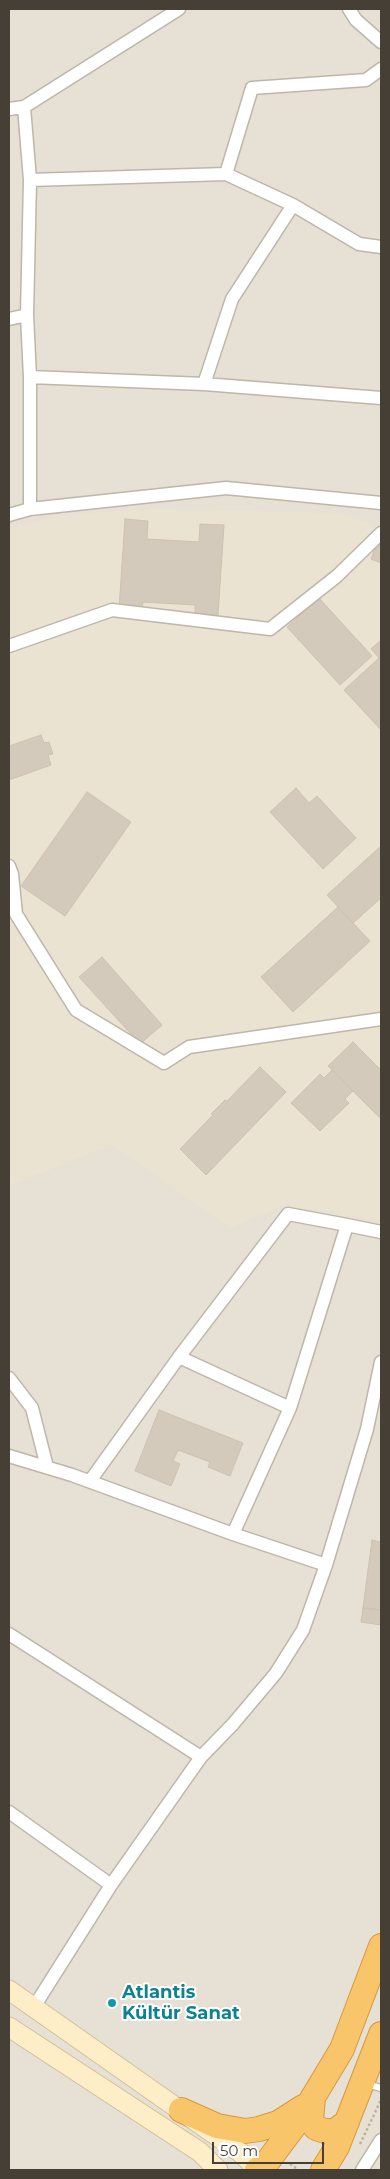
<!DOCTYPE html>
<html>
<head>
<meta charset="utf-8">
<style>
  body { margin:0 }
  #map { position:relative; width:390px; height:2179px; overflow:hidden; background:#f3efe7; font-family:Montserrat,sans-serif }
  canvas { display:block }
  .frame { position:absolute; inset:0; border:10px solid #453f36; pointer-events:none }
  .scale { position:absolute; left:212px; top:2142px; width:112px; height:22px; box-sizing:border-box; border:2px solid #453f36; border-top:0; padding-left:6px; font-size:15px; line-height:18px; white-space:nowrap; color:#453f36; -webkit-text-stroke:4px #fff; paint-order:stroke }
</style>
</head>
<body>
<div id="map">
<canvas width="390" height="2179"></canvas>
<div class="frame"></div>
<div class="scale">50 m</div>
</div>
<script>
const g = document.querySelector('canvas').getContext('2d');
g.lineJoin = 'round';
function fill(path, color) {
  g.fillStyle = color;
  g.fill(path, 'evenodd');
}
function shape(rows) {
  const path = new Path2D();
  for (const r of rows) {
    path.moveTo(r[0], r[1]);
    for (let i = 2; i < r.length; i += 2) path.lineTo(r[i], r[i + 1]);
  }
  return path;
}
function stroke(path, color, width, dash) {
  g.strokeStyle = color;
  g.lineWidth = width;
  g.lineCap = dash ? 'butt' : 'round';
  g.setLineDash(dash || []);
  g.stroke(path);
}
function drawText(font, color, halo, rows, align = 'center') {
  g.font = font + ' Montserrat,sans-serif';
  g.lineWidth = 4;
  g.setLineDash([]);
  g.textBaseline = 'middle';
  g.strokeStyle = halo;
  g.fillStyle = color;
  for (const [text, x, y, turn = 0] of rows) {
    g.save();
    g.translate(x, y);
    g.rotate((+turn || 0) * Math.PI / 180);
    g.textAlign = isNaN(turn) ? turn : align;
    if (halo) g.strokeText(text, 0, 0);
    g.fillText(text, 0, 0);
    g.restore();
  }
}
const residential = shape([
  [9,9,381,9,381,2170,9,2170]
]);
const education = shape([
  [154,509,338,513,381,528,381,1221,284,1205,231,1228,111,1145,9,1186,9,529,55,515]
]);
const building = shape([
  [125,519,148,521,147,539,199,542,200,524,224,525,218,615,195,614,195,605,143,602,142,610,119,609,125,519],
  [378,540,381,541,381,563,371,559,378,540],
  [319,598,372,656,340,685,287,627,319,598],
  [381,640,381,660,371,649,381,640],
  [379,658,381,660,381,730,344,690,379,658],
  [41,735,44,743,49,742,53,754,48,755,51,765,9,780,9,746,41,735],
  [296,788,309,803,317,796,356,838,323,869,270,812,296,788],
  [87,792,131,822,65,916,21,886,87,792],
  [381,846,381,898,353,923,327,895,381,846],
  [338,907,370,941,293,1012,261,977,338,907],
  [102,957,162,1025,140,1044,79,977,102,957],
  [353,1042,381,1070,381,1119,328,1066,353,1042],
  [260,1067,286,1092,206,1175,180,1149,213,1115,211,1114,225,1100,227,1101,260,1067],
  [332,1070,353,1091,345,1099,349,1103,320,1131,291,1103,320,1074,324,1078,332,1070],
  [159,1410,243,1443,230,1476,208,1467,210,1462,178,1450,173,1461,180,1464,171,1486,135,1471,159,1410],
  [372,1540,381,1542,381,1610,363,1608,372,1540],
  [363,1608,381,1610,381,1625,361,1622,363,1608]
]);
const path = shape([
  [360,2144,381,2100],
  [290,2164,295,2167,295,2170]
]);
const lane = shape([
  [366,2084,381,2088]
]);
const street = shape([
  [349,9,356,20,381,42],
  [24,107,30,180,226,174,252,88,366,80,381,69],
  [9,109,24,107,179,9],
  [226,174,293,205],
  [30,180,27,315,30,377,30,509,226,488,381,503],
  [9,319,27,315],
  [30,377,204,384,381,398],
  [204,384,232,299,293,205,359,244,381,247],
  [9,515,30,509],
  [9,646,112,610,270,629,337,576,381,533],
  [9,866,12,874,16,914,76,1010,164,1063,189,1047,381,1019],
  [179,1357,290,1408],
  [9,1378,32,1408,47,1467],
  [9,1456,72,1475,233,1534,290,1408,347,1225,381,1232],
  [90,1481,179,1357,288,1214,347,1225],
  [326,1565,367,1429,381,1362],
  [9,1634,201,1757,111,1885,9,1812],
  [201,1757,233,1724,276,1673,303,1630,326,1565,233,1534],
  [34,2007,111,1885],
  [362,2170,381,2140]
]);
const secondary = shape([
  [9,1990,241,2153,258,2170],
  [9,2027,200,2152,218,2170]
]);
const highway = shape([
  [313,2097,311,2121,316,2128,325,2131,335,2131,347,2122],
  [181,2110,217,2126,245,2131,259,2129,278,2123,303,2107],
  [257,2170,268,2161,303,2114,342,2049,381,1946],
  [323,2170,337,2147,381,2034]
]);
const markers = [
  [112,2003,5,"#0f9aa8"]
];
const cultureNames = [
  ["Atlantis",122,1993],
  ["Kültür Sanat",122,2014]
];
fill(residential, '#e6e0d5');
fill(education, '#ebe3d1');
fill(building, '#d4cabc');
stroke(building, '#cec2b0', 1);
stroke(lane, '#beb6a9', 9);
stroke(street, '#beb6a9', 15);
stroke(secondary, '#d1c098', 21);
stroke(highway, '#d8993b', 26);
stroke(path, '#bfb19b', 2.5, [2.5, 2.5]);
stroke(lane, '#fff', 6);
stroke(street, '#fff', 12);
stroke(secondary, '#fdeec7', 19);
stroke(highway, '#f9c56b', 24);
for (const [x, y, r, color] of markers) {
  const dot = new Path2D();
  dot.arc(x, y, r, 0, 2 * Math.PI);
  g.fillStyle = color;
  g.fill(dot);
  stroke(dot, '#fff', 2);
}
drawText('bold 18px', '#0d838f', '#fff', cultureNames, 'left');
</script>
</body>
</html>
